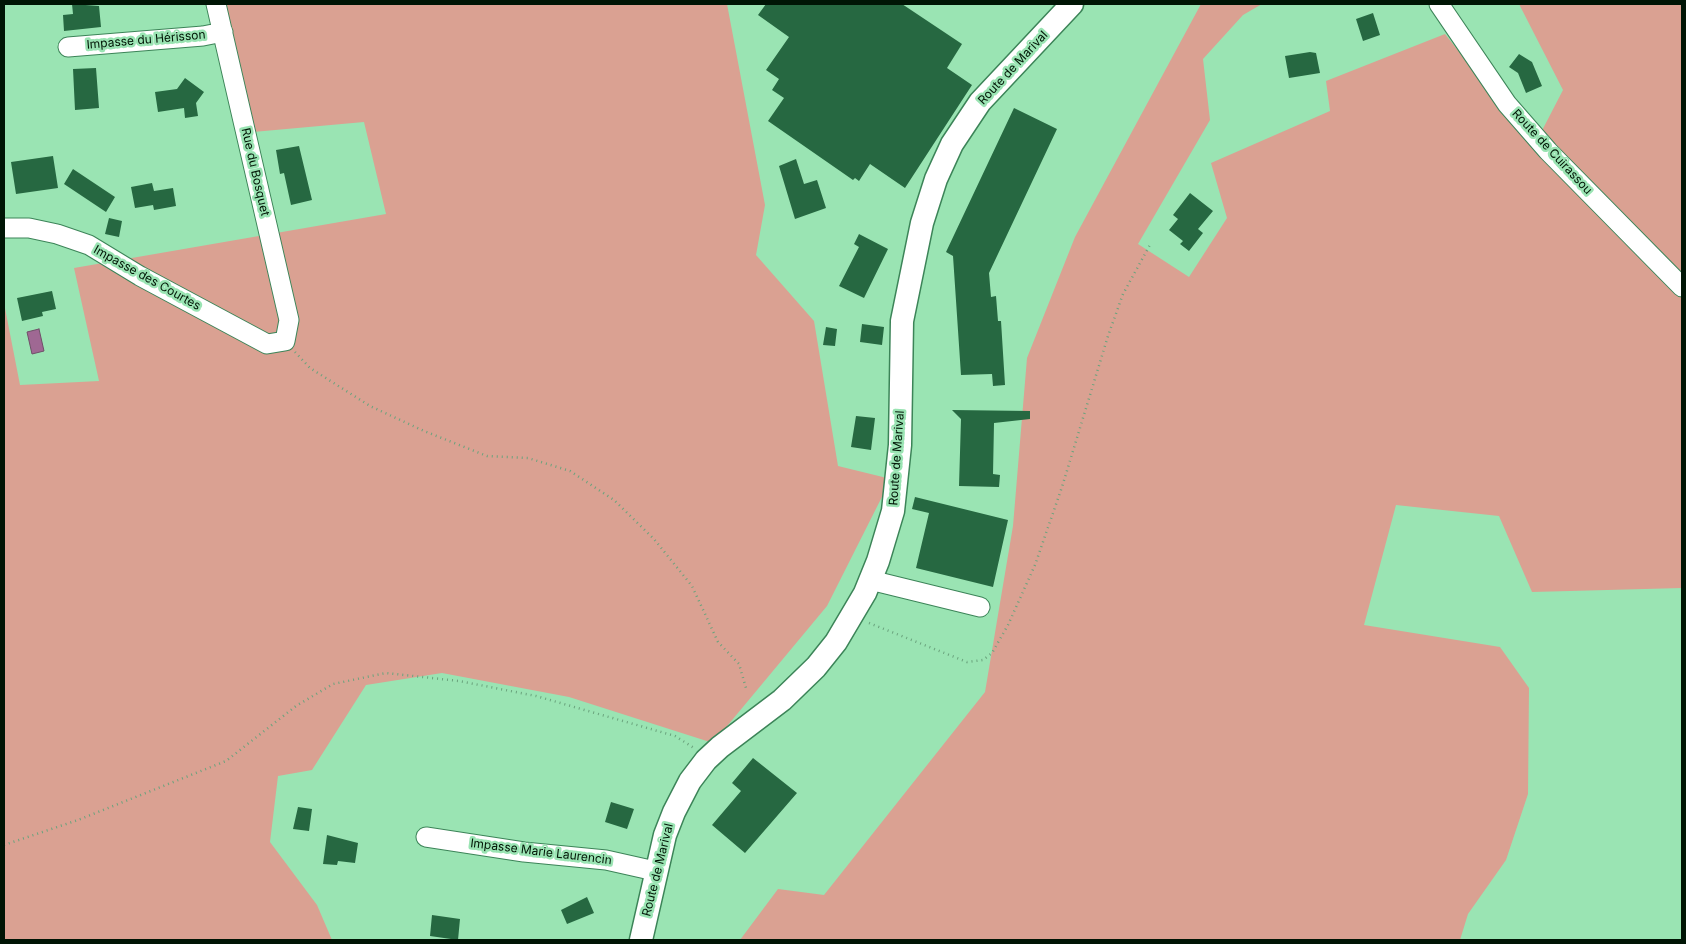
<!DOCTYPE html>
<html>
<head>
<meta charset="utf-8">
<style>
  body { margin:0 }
  #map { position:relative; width:1686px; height:944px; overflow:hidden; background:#9ae4b3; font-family:Inter,sans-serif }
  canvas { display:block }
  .frame { position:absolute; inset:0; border:5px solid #001505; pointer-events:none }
</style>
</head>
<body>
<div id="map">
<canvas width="1686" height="944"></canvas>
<div class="frame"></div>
</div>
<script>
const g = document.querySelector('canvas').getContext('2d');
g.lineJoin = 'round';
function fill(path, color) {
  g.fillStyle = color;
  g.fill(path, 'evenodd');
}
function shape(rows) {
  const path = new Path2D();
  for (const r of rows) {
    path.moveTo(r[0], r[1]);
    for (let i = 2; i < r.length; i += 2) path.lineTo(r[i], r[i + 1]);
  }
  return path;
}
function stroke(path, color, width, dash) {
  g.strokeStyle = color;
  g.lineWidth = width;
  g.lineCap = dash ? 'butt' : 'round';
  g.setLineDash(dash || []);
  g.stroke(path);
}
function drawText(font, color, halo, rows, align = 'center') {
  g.font = font + ' Inter,sans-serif';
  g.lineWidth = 5;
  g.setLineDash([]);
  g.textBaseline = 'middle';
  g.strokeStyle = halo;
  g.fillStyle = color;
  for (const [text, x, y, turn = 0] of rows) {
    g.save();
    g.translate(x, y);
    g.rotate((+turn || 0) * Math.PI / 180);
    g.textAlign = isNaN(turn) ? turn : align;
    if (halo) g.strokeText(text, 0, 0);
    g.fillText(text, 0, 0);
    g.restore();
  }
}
const green = shape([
  [223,4,727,4,765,205,756,255,814,321,838,466,891,479,827,606,713,743,569,697,442,673,366,685,312,770,278,776,270,842,317,905,332,940,4,940,4,303,20,385,99,381,74,268,386,214,364,122,253,132],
  [1201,4,1262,4,1243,15,1203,59,1210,120,1138,244,1189,277,1227,218,1211,163,1330,111,1326,81,1445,34,1534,146,1563,90,1519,4,1682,4,1682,588,1532,592,1499,516,1396,505,1364,625,1500,647,1529,688,1528,794,1506,860,1468,914,1460,940,740,940,778,889,824,895,985,692,1013,526,1027,358,1075,237]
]);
const water = shape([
  [39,329,44,351,32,354,27,332,39,329]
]);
const building = shape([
  [72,4,99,6,101,27,64,31,63,15,73,14],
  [766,4,902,4,962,44,947,68,972,85,905,188,870,164,859,181,855,178,853,180,768,121,784,98,772,90,779,79,766,70,789,37,758,15],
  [1373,13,1380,35,1363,41,1356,19],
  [1310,52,1316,53,1320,73,1289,78,1285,56],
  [1519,54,1532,62,1542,86,1526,93,1518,73,1509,67],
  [96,68,99,108,75,110,73,69],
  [185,78,204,92,196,103,198,116,185,118,184,108,158,112,155,92,177,89],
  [1014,108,1057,129,989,273,991,297,996,296,998,321,1001,321,1005,385,993,386,992,374,961,375,953,256,946,252],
  [299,146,312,200,291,205,284,173,280,174,276,150],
  [53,156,58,188,16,194,11,162],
  [796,159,804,184,817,180,826,208,795,219,779,166],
  [73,169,115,197,106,212,64,184],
  [152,183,154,191,173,188,176,206,154,210,153,205,135,208,131,187],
  [1190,193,1213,211,1198,229,1203,233,1189,251,1180,244,1183,241,1169,230,1178,219,1173,215],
  [109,218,122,221,119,237,105,234],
  [859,234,888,249,864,298,839,286,859,247,854,244],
  [52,291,56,309,42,312,43,316,22,321,17,298],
  [862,324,884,327,882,345,860,342],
  [826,327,837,329,835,346,823,345],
  [952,410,1030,411,1030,419,994,423,993,474,1000,475,999,487,959,486,961,419],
  [856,416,875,418,871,450,851,447],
  [915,497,1008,520,993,587,916,568,929,513,912,509],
  [753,758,797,793,745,853,712,825,741,791,732,783],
  [611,802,634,809,627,829,605,822],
  [298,807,312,809,309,831,293,829],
  [327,835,358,843,355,863,338,861,337,865,323,864],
  [587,897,594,913,567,924,561,910],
  [432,915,460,919,458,940,430,936]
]);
const path = shape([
  [295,352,310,368,370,406,424,431,487,456,528,458,570,471,614,500,654,539,692,586,718,642,739,664,746,688],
  [869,623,967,662,983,660,992,653,1008,625,1035,565,1062,487,1108,336,1123,294,1151,243],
  [4,845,78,820,226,761,296,706,333,684,386,673,459,681,536,696,675,736,694,748]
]);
const minor = shape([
  [1439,4,1507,104,1548,151,1682,287],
  [68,47,203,36,223,32],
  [4,228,29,228,57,234,89,245,140,276,267,344,285,341,289,320,216,4],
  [870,580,980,607],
  [426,837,524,852,606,860,655,871]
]);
const major = shape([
  [641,940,665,835,674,812,690,781,706,760,720,747,782,700,816,667,836,642,865,593,878,561,893,511,900,445,902,321,922,223,936,179,952,144,980,102,1072,4]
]);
const streetNames = [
  ["Impasse du Hérisson",146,40,-5],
  ["Route de Marival",1013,68,-47],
  ["Route de Cuirassou",1552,152,47],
  ["Rue du Bosquet",255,172,77],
  ["Impasse des Courtes",147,278,29],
  ["Route de Marival",897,458,-86],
  ["Impasse Marie Laurencin",541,852,7],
  ["Route de Marival",658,870,-76]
];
fill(green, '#daa192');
fill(water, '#9f6893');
stroke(water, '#6f4f68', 1);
fill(building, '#266841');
stroke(minor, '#3c8458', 21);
stroke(major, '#3c8458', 25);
stroke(path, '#6aa37d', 2.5, [1, 4]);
stroke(minor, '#fff', 19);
stroke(major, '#fff', 22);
drawText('12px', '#001505', '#9ae4b3', streetNames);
</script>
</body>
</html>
